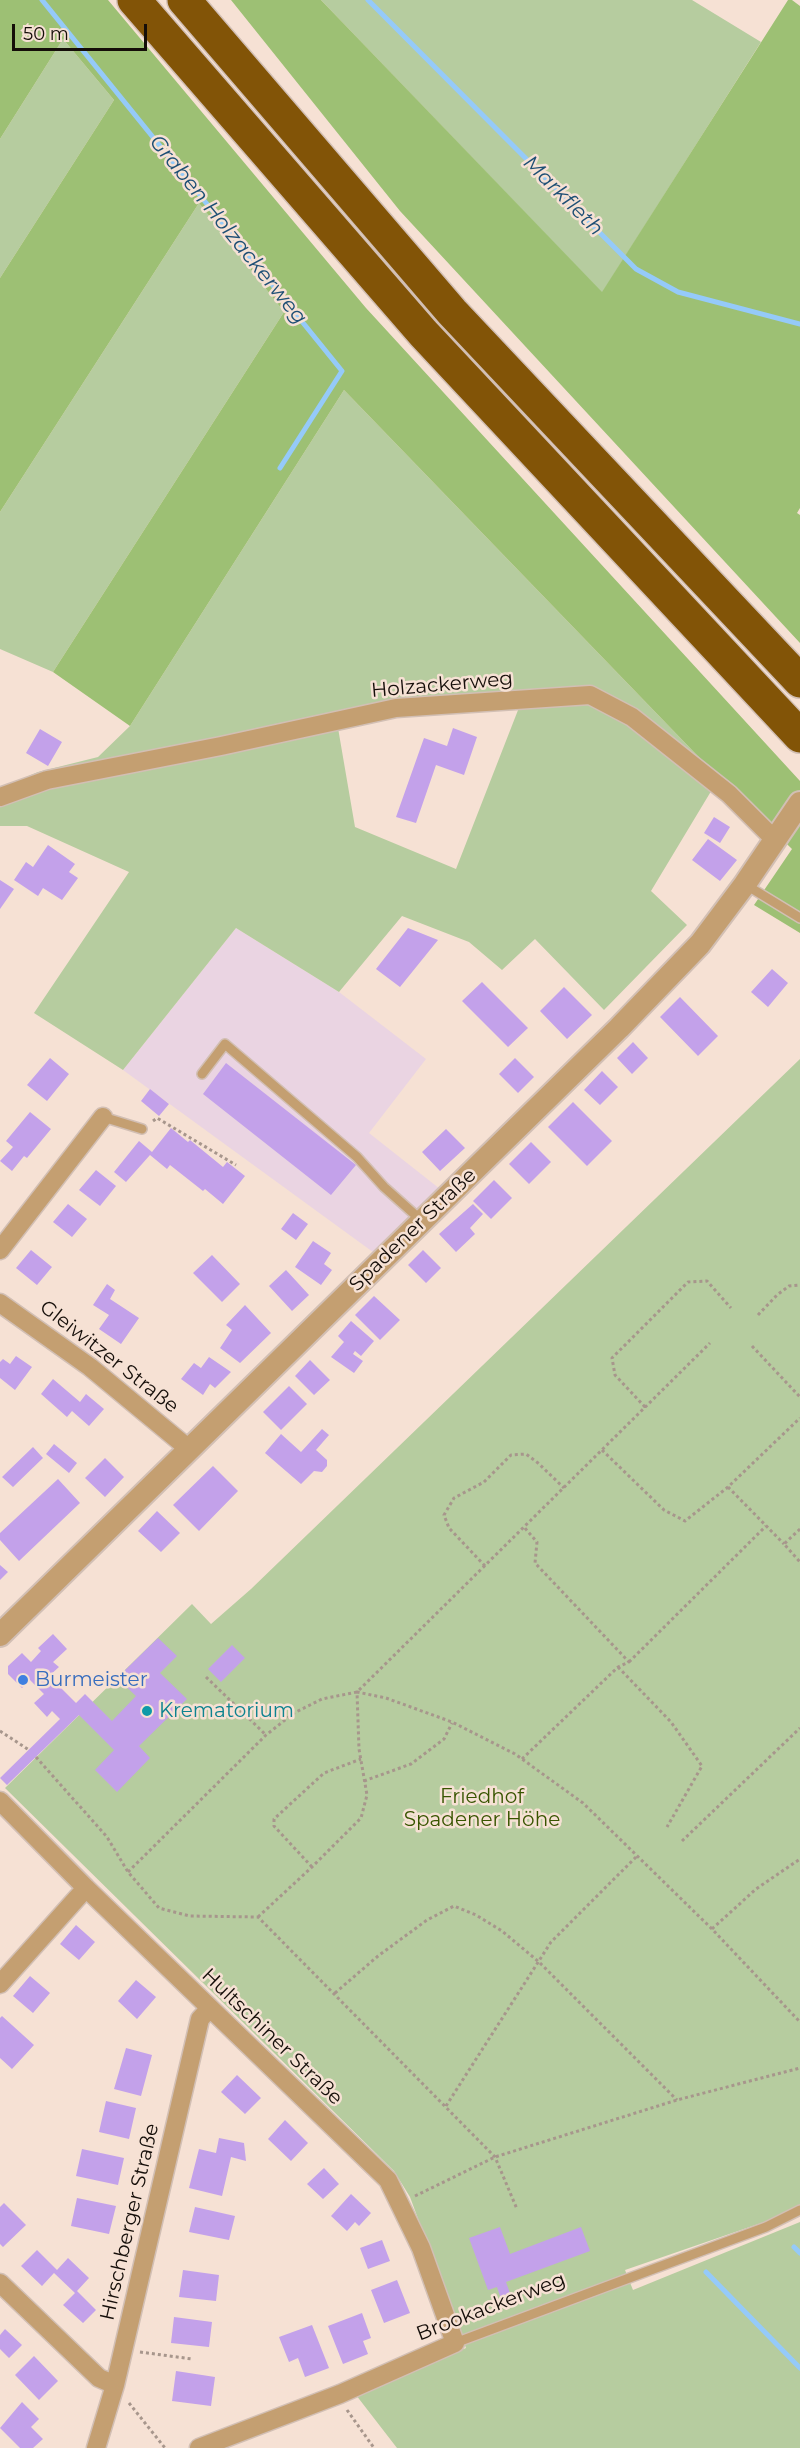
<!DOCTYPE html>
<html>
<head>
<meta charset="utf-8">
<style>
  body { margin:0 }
  #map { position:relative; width:800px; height:2448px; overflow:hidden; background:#f6e1d4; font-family:Montserrat,sans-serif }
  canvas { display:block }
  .scale { position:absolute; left:12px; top:24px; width:135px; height:27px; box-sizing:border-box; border:3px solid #150e09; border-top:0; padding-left:8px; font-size:18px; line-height:21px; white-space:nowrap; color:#150e09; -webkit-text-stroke:4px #f6e1d4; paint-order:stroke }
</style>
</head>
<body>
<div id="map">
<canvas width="800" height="2448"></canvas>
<div class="scale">50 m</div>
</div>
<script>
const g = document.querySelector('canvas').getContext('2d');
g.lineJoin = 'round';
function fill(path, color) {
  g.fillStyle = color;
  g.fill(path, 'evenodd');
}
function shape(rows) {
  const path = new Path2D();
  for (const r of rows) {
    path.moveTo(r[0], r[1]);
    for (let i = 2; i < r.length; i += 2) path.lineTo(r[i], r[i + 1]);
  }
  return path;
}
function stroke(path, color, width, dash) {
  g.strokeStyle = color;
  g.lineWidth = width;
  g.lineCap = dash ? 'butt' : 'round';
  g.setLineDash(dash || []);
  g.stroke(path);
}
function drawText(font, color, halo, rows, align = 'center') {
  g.font = font + ' Montserrat,sans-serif';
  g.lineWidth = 5;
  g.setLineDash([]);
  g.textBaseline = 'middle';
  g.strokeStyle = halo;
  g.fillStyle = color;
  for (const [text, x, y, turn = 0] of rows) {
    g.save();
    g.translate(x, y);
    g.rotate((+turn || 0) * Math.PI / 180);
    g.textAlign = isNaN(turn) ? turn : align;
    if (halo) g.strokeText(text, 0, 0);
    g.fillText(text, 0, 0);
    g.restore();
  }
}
const industrial = shape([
  [236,928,339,992,426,1059,369,1133,440,1189,377,1255,123,1070]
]);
const green = shape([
  [321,0,692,0,761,42,602,293],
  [63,39,114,100,0,278,0,139],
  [199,203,284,312,53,672,0,649,0,512],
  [344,390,719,778,651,891,687,925,604,1010,535,939,502,970,469,942,402,916,339,992,236,928,123,1070,34,1013,129,872,27,826,0,826,0,788,38,772,98,757,130,726],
  [520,705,456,869,355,827,338,728,400,714],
  [800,1059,800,2206,770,2220,625,2270,633,2290,800,2222,800,2448,397,2448,356,2395,466,2348,410,2197,394,2171,5,1788,192,1604,211,1624,251,1589]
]);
const forest = shape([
  [0,0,108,0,366,308,800,781,800,933,754,905,792,849,719,778,344,390,130,726,53,672,284,312,199,203,0,512,0,278,114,100,63,39,0,139],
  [231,0,321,0,602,292,788,0,792,0,800,6,800,508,797,513,800,515,800,643,400,211]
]);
const stream = shape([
  [42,0,342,371,280,468],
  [368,0,636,269,678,292,800,324],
  [794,2247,800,2253],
  [706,2272,800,2368]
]);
const building = shape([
  [453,728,477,737,464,775,436,765,416,823,396,817,424,738,447,746],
  [40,729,62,742,48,766,26,753],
  [714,817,730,827,720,843,704,833],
  [708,839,737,860,720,881,692,860],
  [48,845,75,864,69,872,78,878,62,900,43,888,38,896,14,880,26,862,33,867],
  [0,880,14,889,0,909],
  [408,928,438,940,400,987,376,969],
  [772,969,788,983,768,1007,751,992],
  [482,982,528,1028,508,1047,462,1001],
  [564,987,592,1015,567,1039,540,1011],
  [680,997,718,1036,698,1056,660,1017],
  [633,1042,648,1058,632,1074,617,1058],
  [50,1058,69,1074,47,1101,27,1085],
  [515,1058,534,1077,518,1093,499,1074],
  [226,1063,356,1165,331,1195,203,1094],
  [602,1071,618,1087,600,1105,584,1090],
  [150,1089,169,1104,159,1116,141,1101],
  [573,1102,612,1141,587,1166,548,1127],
  [30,1112,51,1129,27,1158,24,1156,12,1171,0,1161,13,1147,6,1141],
  [171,1128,188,1142,190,1140,223,1167,227,1162,245,1176,223,1204,205,1189,203,1191,170,1165,167,1169,150,1155,126,1182,114,1172,139,1141,152,1152],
  [446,1129,465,1148,440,1171,422,1152],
  [531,1142,551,1162,529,1184,509,1164],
  [96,1170,116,1186,100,1206,79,1190],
  [494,1180,512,1198,491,1219,473,1201],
  [68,1204,87,1219,72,1237,53,1222],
  [473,1204,483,1214,470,1228,475,1234,456,1252,439,1234],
  [293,1213,308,1224,296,1240,281,1229],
  [313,1241,331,1253,324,1264,332,1270,321,1285,295,1267],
  [31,1250,52,1267,37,1285,16,1268],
  [423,1250,441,1268,426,1283,408,1265],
  [212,1255,240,1284,222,1302,193,1273],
  [286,1270,309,1295,292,1311,269,1286],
  [107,1284,115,1290,110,1299,139,1318,121,1344,99,1329,109,1315,93,1305],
  [374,1296,400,1320,380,1340,355,1315],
  [245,1305,271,1333,240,1363,220,1348,232,1330,226,1325],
  [351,1321,374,1341,361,1356,355,1351,353,1354,363,1361,354,1373,331,1357,344,1342,338,1336],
  [16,1356,32,1367,15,1390,0,1378,0,1362,3,1359,10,1364],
  [209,1357,231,1372,215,1388,210,1384,203,1395,181,1379,194,1363,201,1368],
  [310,1360,330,1380,314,1395,295,1376],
  [53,1379,80,1402,86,1394,104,1409,89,1426,72,1411,67,1417,41,1394],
  [289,1386,307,1404,281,1430,263,1412],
  [322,1429,329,1435,316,1450,327,1460,327,1466,322,1472,314,1471,301,1484,265,1453,281,1434,301,1452],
  [54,1444,77,1463,69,1473,46,1454],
  [33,1447,43,1458,13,1487,2,1477],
  [105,1458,124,1477,105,1497,85,1478],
  [213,1466,238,1491,199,1531,173,1505],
  [58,1479,80,1503,19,1561,0,1540,0,1533],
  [157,1511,180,1533,161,1552,138,1531],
  [0,1565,8,1572,0,1580],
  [53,1634,67,1649,53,1662,59,1667,49,1676,76,1703,85,1694,112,1721,136,1696,117,1678,158,1638,177,1656,160,1673,187,1699,139,1746,150,1758,117,1792,95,1770,114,1750,79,1715,7,1785,0,1778,60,1719,52,1711,47,1717,34,1703,44,1694,30,1680,22,1688,8,1674,8,1666,22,1653,31,1662,41,1651,38,1648],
  [232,1645,245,1658,221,1682,208,1669],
  [76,1925,95,1942,79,1960,60,1944],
  [30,1976,50,1993,33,2013,13,1996],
  [136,1980,156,1997,137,2019,118,2001],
  [2,2016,34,2045,12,2069,0,2058,0,2018],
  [126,2048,152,2055,141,2096,114,2089],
  [237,2075,261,2098,245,2114,221,2092],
  [106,2101,136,2108,129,2139,99,2132],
  [285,2120,308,2143,291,2161,268,2139],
  [219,2138,244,2143,246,2161,231,2157,222,2196,189,2188,199,2149,216,2153],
  [82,2149,124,2158,118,2185,76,2176],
  [324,2168,339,2184,323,2199,307,2184],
  [351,2194,371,2213,359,2226,355,2222,347,2231,331,2216],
  [77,2198,116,2206,109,2234,71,2226],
  [4,2203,26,2225,3,2247,0,2244,0,2207],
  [195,2207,235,2216,229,2240,189,2232],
  [500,2227,510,2254,581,2227,590,2251,506,2282,511,2296,501,2299,497,2287,488,2290,469,2238],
  [382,2240,390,2261,368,2269,360,2248],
  [37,2250,57,2270,68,2258,89,2278,77,2291,96,2310,83,2323,63,2305,75,2293,54,2273,42,2286,21,2266],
  [183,2270,219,2275,216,2301,179,2297],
  [397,2280,410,2313,384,2323,371,2290],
  [362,2313,371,2338,363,2341,368,2354,343,2364,328,2326],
  [174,2317,212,2322,209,2347,171,2343],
  [312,2325,329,2368,305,2377,298,2358,289,2362,279,2337],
  [5,2329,22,2345,9,2358,0,2349,0,2335],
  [34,2356,58,2381,39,2400,15,2375],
  [176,2371,215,2377,211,2406,172,2401],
  [22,2402,39,2419,31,2427,43,2439,33,2448,20,2448,0,2428]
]);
const path = shape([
  [153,1121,157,1118,236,1165],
  [758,1315,777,1295,789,1286,800,1285],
  [752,1346,800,1397],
  [645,1407,615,1375,612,1358,688,1282,707,1281,731,1308],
  [602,1450,664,1510,685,1521,728,1487,800,1418],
  [728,1487,784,1544],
  [800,1529,784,1544,800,1562],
  [485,1566,449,1528,444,1515,454,1498,484,1482,511,1455,526,1454,538,1463,564,1488],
  [629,1662,766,1526],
  [618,1667,671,1722,702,1766,667,1827],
  [206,1677,266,1735],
  [0,1731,29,1750],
  [36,1757,107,1837,128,1872,159,1908,190,1916,258,1917,495,2157,517,2209],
  [522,1759,618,1667,629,1662,535,1563,537,1542,524,1527],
  [364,1781,411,1764,444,1739,452,1723],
  [682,1841,800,1728],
  [312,1867,274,1826,274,1819,324,1773,361,1759],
  [128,1872,266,1735,294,1713,322,1699,357,1692,710,1343],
  [258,1917,312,1867,361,1818,367,1795,359,1749,357,1692,386,1698,452,1722,515,1754,583,1803,712,1929,800,2022],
  [712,1929,756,1889,800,1859],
  [335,1993,378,1956,427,1920,454,1906,476,1915,502,1931,539,1962,677,2100],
  [446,2106,551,1942,638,1855],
  [415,2196,495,2157,677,2100,800,2068],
  [140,2352,192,2359],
  [129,2403,165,2448],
  [347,2410,374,2448]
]);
const service = shape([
  [746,885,800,918],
  [202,1074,225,1044,357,1157,384,1187,422,1221],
  [103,1117,142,1129],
  [455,2343,766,2227,800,2210]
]);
const minor = shape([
  [0,797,47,780,221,746,396,708,590,695,632,717,729,794,775,840],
  [0,1250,103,1117],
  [0,1303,90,1367,189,1449],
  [0,1801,86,1888,388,2180,421,2248,455,2343,340,2394,199,2448],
  [0,1984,86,1888],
  [0,2283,99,2378,115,2385],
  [96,2448,115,2385,200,2019,210,2008]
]);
const tertiary = shape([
  [0,1635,619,1028,700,944,745,884,800,803]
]);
const motorway = shape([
  [134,0,423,333,800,736],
  [184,0,452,312,800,681]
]);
const markers = [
  [23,1680,6,"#3f7fe0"],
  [147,1711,6,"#0f9aa8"]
];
const streetNames = [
  ["Holzackerweg",442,685,-5],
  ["Spadener Straße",413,1230,-44],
  ["Gleiwitzer Straße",109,1357,38],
  ["Hultschiner Straße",272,2037,44],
  ["Hirschberger Straße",130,2222,-77],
  ["Brookackerweg",491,2307,-21]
];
const shopNames = [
  ["Burmeister",35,1680]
];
const cultureNames = [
  ["Krematorium",159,1711]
];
const parkNames = [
  ["Friedhof",482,1797],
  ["Spadener Höhe",482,1820]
];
const waterNames = [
  ["Markfleth",563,196,45],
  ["Graben Holzackerweg",228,230,51]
];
fill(industrial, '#ead4e2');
fill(green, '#b6cc9f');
fill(forest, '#9dc074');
stroke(stream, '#95caf9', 5);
fill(building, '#c3a1ea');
stroke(service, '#d2bfb4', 12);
stroke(minor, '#d2bfb4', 21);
stroke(tertiary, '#d2bfb4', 26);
stroke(motorway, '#d2bfb4', 36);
stroke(path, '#a7968c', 3, [3, 3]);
stroke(service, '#c49f71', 9);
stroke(minor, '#c49f71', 18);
stroke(tertiary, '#c49f71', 22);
stroke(motorway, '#825407', 33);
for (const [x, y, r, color] of markers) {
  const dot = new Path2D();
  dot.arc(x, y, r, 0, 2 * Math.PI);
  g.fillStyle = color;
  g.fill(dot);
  stroke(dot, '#f6e1d4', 2);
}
drawText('20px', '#150e09', '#f6e1d4', streetNames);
drawText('20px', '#366cbe', '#f6e1d4', shopNames, 'left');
drawText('20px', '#0d838f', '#f6e1d4', cultureNames, 'left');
drawText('20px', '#385500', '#f6e1d4', parkNames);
drawText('italic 21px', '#1e4f75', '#f6e1d4', waterNames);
</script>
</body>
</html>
